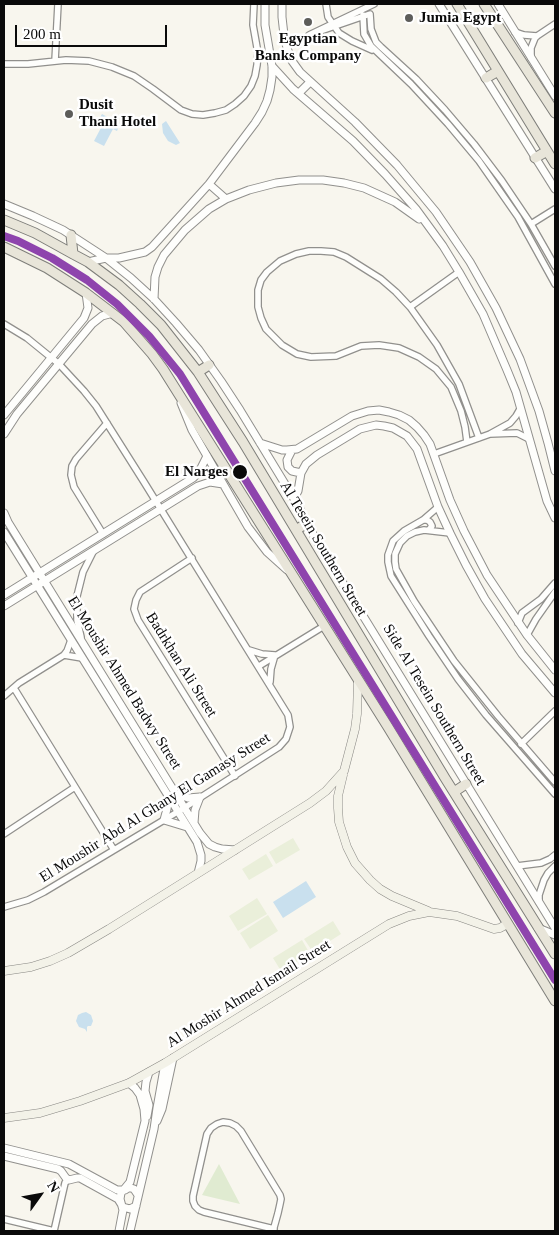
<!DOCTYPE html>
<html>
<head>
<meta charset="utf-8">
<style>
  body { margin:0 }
  #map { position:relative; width:559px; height:1235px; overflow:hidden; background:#f8f6ee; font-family:"Times New Roman",serif }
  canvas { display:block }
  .frame { position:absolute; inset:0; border:5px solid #0a0a0a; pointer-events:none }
  .north { position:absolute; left:15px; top:1170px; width:50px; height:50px; -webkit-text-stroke:4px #fff; paint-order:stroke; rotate:58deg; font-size:14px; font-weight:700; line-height:20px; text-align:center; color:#0a0a0a }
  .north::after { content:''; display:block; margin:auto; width:18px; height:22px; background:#0a0a0a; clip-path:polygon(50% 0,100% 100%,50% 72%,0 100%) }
  .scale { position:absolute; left:15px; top:25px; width:152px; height:22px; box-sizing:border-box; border:2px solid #0a0a0a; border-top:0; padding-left:6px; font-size:15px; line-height:18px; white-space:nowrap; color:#0a0a0a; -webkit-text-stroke:4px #fff; paint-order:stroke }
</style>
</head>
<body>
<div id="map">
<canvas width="559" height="1235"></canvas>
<div class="frame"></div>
<div class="north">N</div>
<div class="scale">200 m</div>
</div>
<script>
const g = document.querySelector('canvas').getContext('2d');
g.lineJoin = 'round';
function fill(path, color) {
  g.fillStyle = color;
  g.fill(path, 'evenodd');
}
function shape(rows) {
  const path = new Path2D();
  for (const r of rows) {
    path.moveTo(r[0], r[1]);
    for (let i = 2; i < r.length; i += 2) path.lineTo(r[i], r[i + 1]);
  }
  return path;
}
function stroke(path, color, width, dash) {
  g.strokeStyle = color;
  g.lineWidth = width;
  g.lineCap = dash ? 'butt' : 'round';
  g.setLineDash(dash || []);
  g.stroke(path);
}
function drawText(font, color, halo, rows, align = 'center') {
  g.font = font + ' "Times New Roman",serif';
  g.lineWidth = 5;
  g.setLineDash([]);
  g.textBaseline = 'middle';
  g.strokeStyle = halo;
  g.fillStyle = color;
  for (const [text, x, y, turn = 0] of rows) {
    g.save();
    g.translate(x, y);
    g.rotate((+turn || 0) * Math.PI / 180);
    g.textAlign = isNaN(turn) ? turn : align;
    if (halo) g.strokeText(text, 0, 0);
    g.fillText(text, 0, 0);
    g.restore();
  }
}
const green = shape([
  [219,1164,240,1204,202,1195]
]);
const pitch = shape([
  [293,838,300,850,276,864,269,852],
  [266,854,273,866,249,880,242,869],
  [257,898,267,914,238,931,229,916],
  [268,915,278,931,250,949,240,933],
  [333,921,341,934,313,952,304,939],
  [302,940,310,954,281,971,273,958]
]);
const water = shape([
  [102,114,120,124,117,131,113,129,104,146,94,141,103,124,98,121],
  [166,121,180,143,176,145,168,141,163,133,162,124],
  [306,881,316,897,283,918,273,902],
  [86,1012,91,1015,93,1021,91,1026,88,1026,87,1027,87,1032,85,1029,79,1027,76,1021,78,1015,82,1013]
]);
const minor = shape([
  [326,4,328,17,339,33,352,41,372,50],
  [374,4,309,35,370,14,371,29,376,42,381,47,416,79,445,110,474,144,502,181,531,224,555,266],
  [363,15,364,34,371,46,411,84,448,124,479,161,518,217,555,284],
  [515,32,524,35,537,36],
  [531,58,531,48,535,38,537,36,555,24],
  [55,61,58,4],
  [4,64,28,64,66,60,89,61,112,67,134,76,153,89,181,110,192,114,203,115,215,113,226,110,235,104,244,96,251,86,255,76,257,65,258,53,253,25,254,4],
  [531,224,555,209],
  [410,307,459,272],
  [4,324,27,338,59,364,84,391,96,406,144,482,288,715,290,727,286,739,279,747,184,808,44,892,28,900,4,907],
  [490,434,517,433,529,439],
  [467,442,465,427,461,411,451,387,436,369,419,357,399,348,379,345,361,346,336,356,311,357,297,354,282,345,266,329,261,318,258,307,258,290,261,280,267,272,280,261,296,254,309,251,321,251,334,252,346,257,381,279,396,292,410,307,437,345,459,384,479,438],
  [434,454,490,434,510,423,516,416,520,409],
  [438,507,423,520,404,531,393,541,388,555,388,562,391,576,429,636,458,679,486,715,555,794],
  [423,520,427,520,430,522,432,526,429,530],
  [450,533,424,530,415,532,407,536,400,543,395,554,395,562,396,569,414,601,454,661,498,716,555,782],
  [103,534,74,487,71,475,72,466,76,459,107,423],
  [192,558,140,592,136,600,134,609,138,620,235,776],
  [518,623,522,613,541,599,555,583],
  [527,635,536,619,555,592],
  [81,637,77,620,77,596,83,572,93,552],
  [249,650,262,654,275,655,271,669,270,682],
  [64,655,82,658],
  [259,666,324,626],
  [14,688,114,850],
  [4,696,19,683,64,655,67,651,71,640],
  [521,744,555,711],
  [4,834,75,787],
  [517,866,541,863,550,859,555,855],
  [539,902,539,895,544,880,548,873,555,866],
  [4,1219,54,1231],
  [54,1231,65,1183,68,1179],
  [273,1231,278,1213,280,1204,281,1199,280,1195,241,1131,236,1126,230,1123,223,1122,217,1124,211,1128,207,1134,193,1196,193,1201,195,1206,199,1210,204,1212,274,1229]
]);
const tertiary = shape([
  [282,4,282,17,284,35,287,48,292,61,300,72,355,122,397,165,436,212,470,262,496,308,520,359,539,411,548,443,555,471],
  [439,4,555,189],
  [498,4,555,96],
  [272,66,293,89,353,141,385,174,416,209,443,246,459,272,483,314,507,370,516,392,547,501,555,518],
  [299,93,310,82],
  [209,184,226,199],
  [4,204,33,216,63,230,106,258,131,278,154,299,176,323,199,350,221,381,240,410,299,507,314,536,555,928],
  [88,262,106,258,119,258,145,252,152,247,209,184,255,123,262,112,267,101,270,90,272,77,272,66,265,25,265,4],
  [154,299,155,277,158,267,164,255,185,230,209,209,226,199,249,190,276,183,299,180,323,180,344,183,364,188,395,202,419,219],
  [181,403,192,430,248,527,267,552,287,570],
  [4,415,84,318,88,308,86,293],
  [4,434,17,414,92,324,102,316,113,313],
  [260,443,282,450,287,450,297,449,352,416,368,411,379,410,389,412,399,415,409,420,417,427,424,435,430,444,450,500,464,531,487,575,527,635,555,670],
  [292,450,287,460,288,467,292,471,301,473],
  [294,498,298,491,301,473,306,464,317,455,360,429,376,425,384,426,393,428,407,436,417,449,438,507,450,533,466,565,485,599,522,654,555,693],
  [4,513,8,522,200,833,209,844,215,847,222,849,235,850],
  [4,532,197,842,201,855,201,861,198,873],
  [4,595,193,478,199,472,207,456],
  [4,606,198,486,210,482,223,484],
  [177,794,188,798,200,797],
  [169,797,167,809,164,820,187,827],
  [194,823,195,810,200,797],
  [538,928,555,935],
  [147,1116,149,1105,145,1091,146,1082,149,1072],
  [157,1121,162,1109,173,1058],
  [4,1148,69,1164,117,1190,125,1190,128,1188,131,1188,134,1189,138,1195],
  [4,1156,58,1169,61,1171,66,1178,69,1180,77,1178,80,1178,118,1199,123,1207,130,1209,136,1206],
  [119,1231,123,1210,120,1199,121,1193,130,1182,145,1121,144,1109,140,1095,135,1088,129,1083],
  [130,1231,154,1129,157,1108,165,1063]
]);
const secondary = shape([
  [343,775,338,796,338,808,339,822,347,847,355,863,370,880,380,889,392,896,428,911],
  [4,971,31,967,50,961,68,953,109,929,310,803,326,791,344,771,355,729,357,714,358,681],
  [4,1118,40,1113,80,1101,129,1083,165,1063,389,924,409,916,429,912,457,916,494,929,500,928,507,924]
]);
const primary = shape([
  [457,4,555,164],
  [484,4,555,113],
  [486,78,498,71],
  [535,158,547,151],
  [4,220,35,233,73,254,88,262,119,285,140,304,161,325,198,372,243,442,445,778,555,954],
  [71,235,73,254],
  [4,247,47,268,86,293,124,322,152,354,163,369,388,727,555,1001],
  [198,372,209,365],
  [296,530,307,523],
  [454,792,466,784]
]);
const metro1 = shape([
  [4,236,18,241,52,258,87,280,117,304,149,336,180,374,555,980]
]);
const markers = [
  [409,18,5,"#5d5d5a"],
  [308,22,5,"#5d5d5a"],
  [69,114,5,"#5d5d5a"],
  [240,472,8,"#0a0a0a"]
];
const poiNames = [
  ["Jumia Egypt",419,18],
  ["Egyptian",308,39,"center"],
  ["Banks Company",308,56,"center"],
  ["Dusit",79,105],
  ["Thani Hotel",79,122]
];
const stopNames = [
  ["El Narges",228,472]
];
const streetNames = [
  ["Al Tesein Southern Street",323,549,59],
  ["Badrkhan Ali Street",181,665,58],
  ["El Moushir Ahmed Badwy Street",124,683,58],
  ["Side Al Tesein Southern Street",434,705,59],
  ["El Moushir Abd Al Ghany El Gamasy Street",155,808,-32],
  ["Al Moshir Ahmed Ismail Street",249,994,-32]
];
fill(green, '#e0ebd1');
fill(pitch, '#eaefda');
fill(water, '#c9e0ee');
stroke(minor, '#91908d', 8);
stroke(tertiary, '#91908d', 9);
stroke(secondary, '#888783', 9);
stroke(primary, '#7e7e7a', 11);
stroke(minor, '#fefefc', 5.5);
stroke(tertiary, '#fefefc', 7);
stroke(secondary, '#f3f2e8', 8);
stroke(primary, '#e8e5d9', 9);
stroke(metro1, '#8e44ad', 8);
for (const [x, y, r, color] of markers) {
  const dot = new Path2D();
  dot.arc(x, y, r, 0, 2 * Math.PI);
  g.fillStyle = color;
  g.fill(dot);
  stroke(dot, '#fff', 2);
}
drawText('bold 15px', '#0a0a0a', '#fff', poiNames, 'left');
drawText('bold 15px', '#0a0a0a', '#fff', stopNames, 'right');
drawText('15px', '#0a0a0a', '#fff', streetNames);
</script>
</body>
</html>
